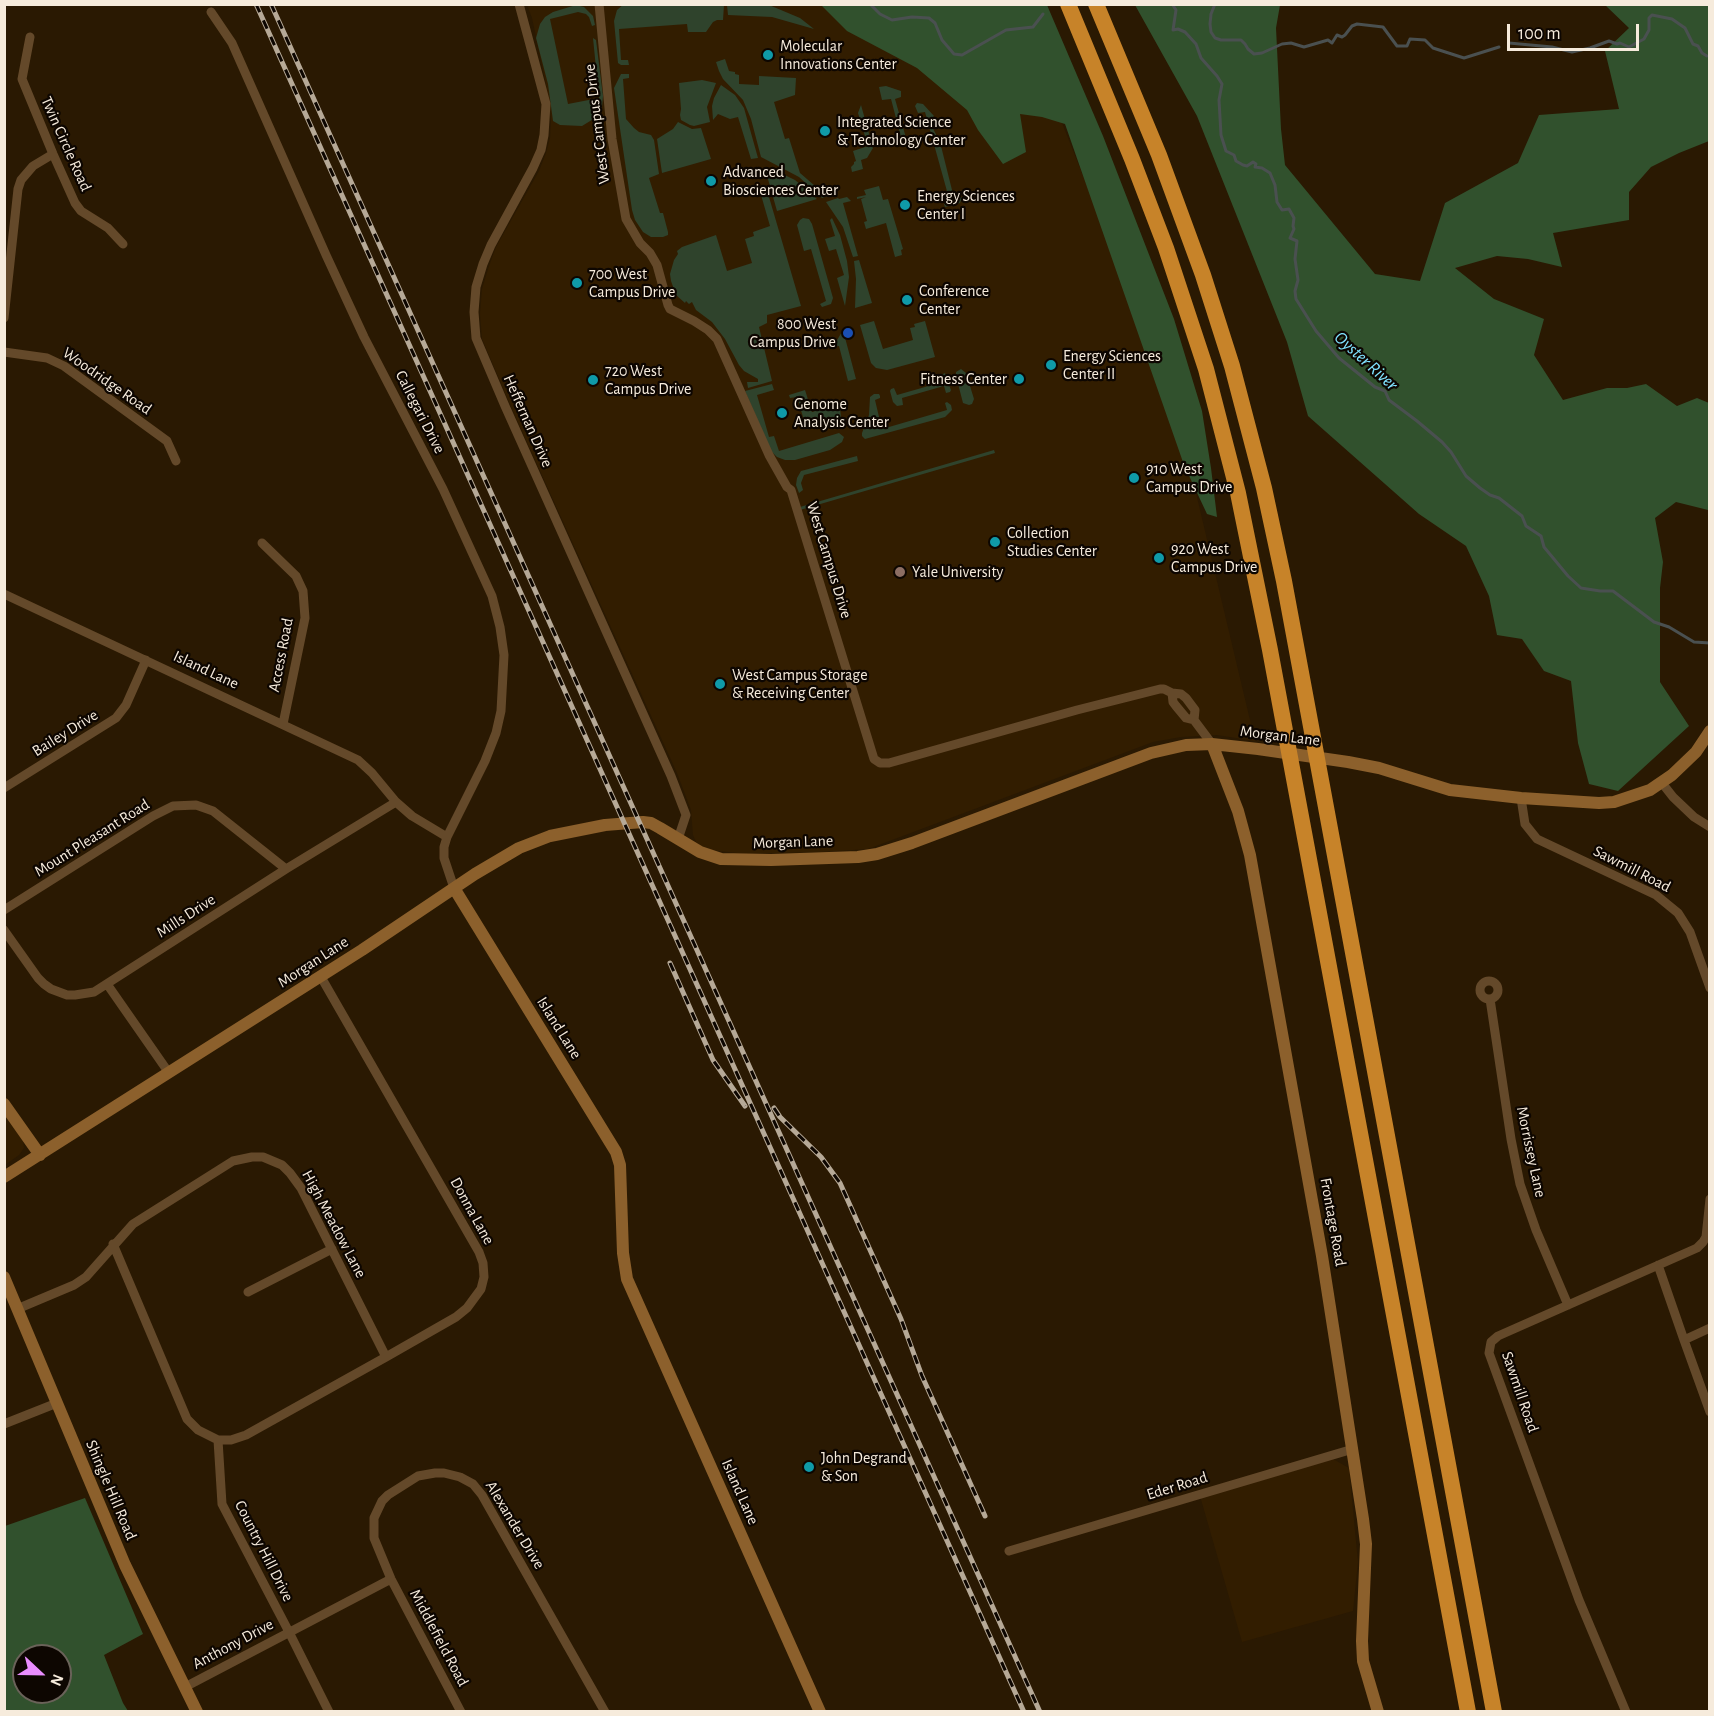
<!DOCTYPE html>
<html>
<head>
<meta charset="utf-8">
<style>
  body { margin:0 }
  #map { position:relative; width:1714px; height:1716px; overflow:hidden; background:#2a1902; font-family:"Alegreya Sans",sans-serif }
  canvas { display:block }
  .frame { position:absolute; inset:0; border:6px solid #f6ebdc; pointer-events:none }
  .north { position:absolute; left:12px; top:1644px; width:60px; height:60px; box-sizing:border-box; background:#0d0601; border:2px solid #6a6259; border-radius:50%; rotate:112deg; font-size:16px; font-weight:700; line-height:24px; text-align:center; color:#f6ebdc }
  .north::after { content:''; display:block; margin:auto; width:21px; height:27px; background:#e98dfe; clip-path:polygon(50% 0,100% 100%,50% 72%,0 100%) }
  .scale { position:absolute; left:1507px; top:24px; width:132px; height:27px; box-sizing:border-box; border:3px solid #f6ebdc; border-top:0; padding-left:8px; font-size:18px; line-height:21px; white-space:nowrap; color:#f6ebdc; -webkit-text-stroke:4px #0d0601; paint-order:stroke }
</style>
</head>
<body>
<div id="map">
<canvas width="1714" height="1716"></canvas>
<div class="frame"></div>
<div class="north">N</div>
<div class="scale">100 m</div>
</div>
<script>
const g = document.querySelector('canvas').getContext('2d');
g.lineJoin = 'round';
function fill(path, color) {
  g.fillStyle = color;
  g.fill(path, 'evenodd');
}
function shape(rows) {
  const path = new Path2D();
  for (const r of rows) {
    if (r.length === 3) {
      path.moveTo(r[0] + r[2], r[1]);
      path.arc(r[0], r[1], r[2], 0, 2 * Math.PI);
      continue;
    }
    path.moveTo(r[0], r[1]);
    for (let i = 2; i < r.length; i += 2) path.lineTo(r[i], r[i + 1]);
  }
  return path;
}
function stroke(path, color, width, dash) {
  g.strokeStyle = color;
  g.lineWidth = width;
  g.lineCap = dash ? 'butt' : 'round';
  g.setLineDash(dash || []);
  g.stroke(path);
}
function drawText(font, color, halo, rows, align = 'center') {
  g.font = font + ' "Alegreya Sans",sans-serif';
  g.lineWidth = 4.5;
  g.setLineDash([]);
  g.textBaseline = 'middle';
  g.strokeStyle = halo;
  g.fillStyle = color;
  for (const [text, x, y, turn = 0] of rows) {
    g.save();
    g.translate(x, y);
    g.rotate((+turn || 0) * Math.PI / 180);
    g.textAlign = isNaN(turn) ? turn : align;
    if (halo) g.strokeText(text, 0, 0);
    g.fillText(text, 0, 0);
    g.restore();
  }
}
const built = shape([
  [527,5,1015,5,1176,409,1255,741,1217,735,1181,737,1153,742,868,849,822,852,746,854,710,850,702,847,696,842,693,835,691,810,677,773,511,407,482,339,480,314,482,289,489,266,496,247,539,171,546,153,550,138,551,121,549,99,532,18],
  [4,1115,23,1140,24,1148,19,1155,5,1165],
  [1333,1459,1349,1468,1358,1562,1353,1611,1242,1642,1200,1496]
]);
const green = shape([
  [624,4,724,5,723,20,717,20,713,22,706,32,688,32,687,24,619,29,621,60,628,60,629,65,621,65,618,63,614,21,617,10],
  [576,5,584,7,593,16,595,25,592,26,589,17,586,14,578,12,550,19,568,104,599,98,593,38,596,40,603,96,602,107,595,118,582,126,560,125,553,121,548,84,536,38,540,24,545,17,553,12],
  [727,5,769,5,800,18,814,29,772,17,728,15],
  [725,59,729,71,735,72,735,74,739,75,739,84,759,85,759,76,796,78,795,95,774,102,785,139,789,138,800,173,822,192,836,188,837,193,822,198,799,177,761,157,751,119,743,100,723,79,719,71,716,62],
  [621,74,629,74,629,78,623,79,626,119,634,128,639,132,651,135,654,140,659,174,649,178,660,213,663,213,668,232,668,235,663,237,651,237,643,232,635,220,632,210,614,88],
  [702,80,716,83,707,107,710,122,694,126,690,125,681,120,680,115,681,109,679,83],
  [721,85,735,95,744,108,758,158,751,159,738,117,730,119,718,114,713,120,712,106,714,98],
  [886,86,901,91,901,97,895,99,908,145,903,145,891,99,882,100,879,87],
  [917,103,923,104,934,116,929,121,940,142,954,198,962,197,960,203,945,207,944,204,950,202,925,112,918,113,915,106],
  [861,105,873,148,867,158,861,160,863,169,852,172,851,167,854,164,854,162,856,161,853,151,868,146,858,113],
  [678,122,692,129,701,128,711,159,662,173,657,139,673,129],
  [770,168,795,180,817,199,777,211,766,172,767,169],
  [879,186,883,200,888,199,903,249,901,250,902,255,895,257,886,223,866,229,864,222,867,221,861,199,866,197,857,199,857,197,866,195,864,190],
  [764,187,766,197,769,197,801,306,767,315,767,323,759,327,772,381,748,388,747,382,758,382,758,379,744,371,739,365,725,339,712,322,696,310,692,302,689,304,686,301,685,303,676,295,671,281,670,274,674,260,678,254,677,251,682,247,716,235,727,271,752,263,745,239,754,236,753,232,770,226,759,188],
  [847,197,851,201,843,203,858,256,853,257,843,227,826,202,838,198,839,199],
  [803,218,809,219,812,224,833,298,831,304,822,307,820,304,826,301,811,249,804,251,797,225,800,220],
  [832,218,840,235,847,261,849,277,845,306,837,278,844,275,836,249,829,251,825,239,835,236,830,220],
  [859,260,872,303,855,308,856,279,854,261],
  [874,321,883,349,913,340,910,328,915,327,914,324,925,321,935,357,887,370,876,368,871,363,860,325],
  [843,330,856,379,848,381,839,346,833,347],
  [961,369,966,373,974,399,972,404,969,405,963,403,956,376,956,372],
  [945,373,951,390,950,392,946,393,944,386,902,398,903,405,897,406,893,402,890,391,891,389,894,388,897,395,918,389,942,382,941,375],
  [772,384,774,390,757,395,769,437,774,436,779,451,839,433,844,437,842,442,830,450,795,460,785,460,777,457,771,451,745,391],
  [805,390,812,412,836,405,840,408,841,417,806,427,797,397,790,398,789,395],
  [874,394,879,394,880,396,880,398,875,400,880,421,889,427,947,410,945,403,947,402,951,405,952,410,945,417,865,439,862,436,862,433,869,415,870,397],
  [994,450,995,453,793,512,800,507],
  [857,456,858,461,804,475,801,483,803,490,799,493,796,485,797,478,801,471]
]);
const forest = shape([
  [821,5,1047,5,1103,136,1174,319,1202,411,1211,468,1217,517,1207,514,1184,465,1065,124,1042,117,1020,114,1026,152,1003,164,978,130,967,110,917,68,847,31],
  [1135,5,1280,5,1276,28,1281,129,1285,165,1375,274,1420,281,1445,203,1518,163,1539,115,1619,109,1605,51,1629,28,1605,5,1709,5,1709,141,1679,153,1651,167,1629,192,1629,220,1553,233,1562,267,1528,259,1497,256,1455,268,1494,299,1544,319,1534,355,1563,400,1607,388,1627,388,1646,384,1677,406,1697,398,1709,403,1709,507,1708,510,1676,502,1655,518,1663,562,1660,588,1660,682,1689,726,1618,791,1589,784,1578,743,1571,681,1544,671,1522,639,1497,635,1489,596,1466,546,1419,514,1308,416,1287,342,1197,116],
  [85,1498,143,1634,104,1655,123,1703,128,1711,5,1711,5,1526],
  [24,1656,60,1656,60,1692,24,1692]
]);
const stream = shape([
  [870,4,880,14,892,20,912,17,929,18,935,23,942,40,954,54,962,55,1006,30,1033,27,1043,14],
  [1172,4,1176,10,1173,30,1178,29,1185,32,1196,44,1201,58,1217,76,1222,84,1219,100,1221,135,1226,151,1234,155,1236,161,1243,165,1247,166,1253,162,1256,164,1255,167,1262,168,1270,173,1275,185,1277,202,1282,210,1289,209,1294,218,1293,226,1294,229,1290,238,1297,241,1295,259,1298,280,1295,291,1296,299,1316,331,1339,358,1375,387,1385,391,1389,400,1417,421,1442,442,1451,452,1466,476,1480,488,1490,495,1499,498,1522,516,1526,526,1541,536,1544,547,1568,576,1581,588,1600,591,1613,591,1654,622,1669,627,1694,642,1710,643],
  [1215,4,1211,14,1210,24,1211,32,1215,38,1221,40,1241,40,1245,44,1248,49,1254,54,1262,53,1282,44,1291,43,1304,47,1328,40,1332,43,1337,35,1342,37,1345,35,1352,26,1357,24,1383,27,1397,46,1407,46,1410,39,1425,40,1433,48,1464,58,1499,47],
  [1509,43,1552,47,1572,52,1590,48,1609,41,1617,44,1620,43,1629,47,1644,39,1649,30,1649,18,1652,15,1672,19,1685,28,1693,44,1698,46,1702,53,1707,56]
]);
const street = shape([
  [519,4,546,104,544,135,541,150,533,168,491,245,483,264,476,287,474,312,476,338,505,406,671,776,686,815,678,839],
  [599,4,612,139,626,219,640,243,650,253,657,265,668,305,670,309,694,321,708,330,717,339,769,455,787,487,791,490,874,759,880,763,889,763,1077,710,1160,689,1164,689,1172,693,1181,694,1186,698,1195,710,1194,720,1212,744],
  [211,12,232,43,326,255,364,337,443,489,492,596,500,627,504,655,501,711,496,733,485,761,447,837],
  [30,37,22,79,53,154,75,203,81,211,108,228,123,244],
  [4,318,18,189,21,180,33,166,53,154],
  [4,352,47,358,64,366,167,441,176,461],
  [262,543,296,576,303,591,305,618,283,724],
  [4,594,358,760,372,773,396,802,412,816,447,837,444,847,444,858,454,888],
  [1172,693,1173,702,1176,706,1186,718,1194,720],
  [1662,783,1673,797,1694,817,1710,827],
  [4,788,116,718,126,705,146,660],
  [1521,798,1525,824,1537,839,1656,895,1678,913,1690,932,1710,988],
  [4,910,153,816,173,806,196,805,213,811,286,869],
  [4,930,38,978,44,984,51,989,67,995,75,995,94,992,286,869,396,802],
  [1489,990,9],
  [107,984,169,1073],
  [1490,999,1511,1139,1520,1184,1536,1230,1568,1305],
  [113,1244,187,1419,198,1430,218,1440,222,1504,289,1632,329,1712],
  [1658,1265,1684,1340],
  [248,1292,332,1249],
  [17,1309,74,1285,86,1277,133,1224,233,1161,252,1157,263,1157,282,1165,290,1173,301,1188,386,1357],
  [1710,1328,1684,1340,1710,1412],
  [4,1424,57,1403],
  [218,1440,231,1440,246,1435,386,1357,456,1317,467,1308,481,1289,484,1277,483,1263,479,1252,321,977],
  [1009,1551,1353,1449],
  [185,1687,391,1579],
  [461,1712,391,1579,374,1538,374,1518,382,1501,388,1495,418,1476,435,1473,444,1473,460,1477,473,1484,482,1495,605,1712],
  [1626,1712,1579,1600,1489,1353,1491,1342,1498,1336,1697,1248,1703,1242,1706,1237,1710,1199]
]);
const secondary = shape([
  [1212,744,1238,811,1250,855,1322,1256,1363,1519,1366,1544,1362,1641,1363,1661,1378,1712],
  [454,888,616,1152,620,1165,623,1253,627,1279,820,1712],
  [4,1104,40,1155],
  [4,1177,362,950,475,874,519,848,550,836,605,825,643,822,651,823,660,828,700,852,721,859,771,860,858,857,877,854,912,843,1151,753,1186,745,1212,744,1258,749,1348,762,1379,768,1450,790,1521,798,1599,803,1614,802,1650,790,1672,775,1696,752,1710,731],
  [4,1277,125,1565,197,1712]
]);
const highway = shape([
  [1068,4,1132,159,1166,248,1206,369,1238,493,1270,650,1468,1712],
  [1096,4,1159,155,1203,275,1232,366,1264,488,1284,581,1494,1712]
]);
const rail = shape([
  [256,4,1024,1712],
  [271,4,1040,1712],
  [670,963,713,1060,745,1106],
  [774,1108,780,1117,821,1157,840,1183,901,1319,922,1376,985,1516]
]);
const markers = [
  [768,55,6,"#0f9aa8"],
  [825,131,6,"#0f9aa8"],
  [711,181,6,"#0f9aa8"],
  [905,205,6,"#0f9aa8"],
  [577,283,6,"#0f9aa8"],
  [907,300,6,"#0f9aa8"],
  [848,333,6,"#1a4fb4"],
  [1051,365,6,"#0f9aa8"],
  [1019,379,6,"#0f9aa8"],
  [593,380,6,"#0f9aa8"],
  [782,413,6,"#0f9aa8"],
  [1134,478,6,"#0f9aa8"],
  [995,542,6,"#0f9aa8"],
  [1159,558,6,"#0f9aa8"],
  [900,572,6,"#8d6e63"],
  [720,684,6,"#0f9aa8"],
  [809,1467,6,"#0f9aa8"]
];
const poiNames = [
  ["Molecular",780,46],
  ["Innovations Center",780,64],
  ["Integrated Science",837,122],
  ["& Technology Center",837,140],
  ["Advanced",723,172],
  ["Biosciences Center",723,190],
  ["Energy Sciences",917,196],
  ["Center I",917,214],
  ["700 West",589,274],
  ["Campus Drive",589,292],
  ["Conference",919,291],
  ["Center",919,309],
  ["800 West",836,324,"right"],
  ["Campus Drive",836,342,"right"],
  ["Energy Sciences",1063,356],
  ["Center II",1063,374],
  ["720 West",605,371],
  ["Campus Drive",605,389],
  ["Fitness Center",1007,379,"right"],
  ["Genome",794,404],
  ["Analysis Center",794,422],
  ["910 West",1146,469],
  ["Campus Drive",1146,487],
  ["Collection",1007,533],
  ["Studies Center",1007,551],
  ["920 West",1171,549],
  ["Campus Drive",1171,567],
  ["Yale University",912,572],
  ["West Campus Storage",732,675],
  ["& Receiving Center",732,693],
  ["John Degrand",821,1458],
  ["& Son",821,1476]
];
const streetNames = [
  ["West Campus Drive",597,124,-97],
  ["Twin Circle Road",66,144,66],
  ["Woodridge Road",107,381,35],
  ["Callegari Drive",420,412,63],
  ["Heffernan Drive",528,421,66],
  ["West Campus Drive",829,560,73],
  ["Access Road",281,655,-79],
  ["Island Lane",206,670,25],
  ["Bailey Drive",65,733,-32],
  ["Morgan Lane",1280,736,7],
  ["Mount Pleasant Road",92,838,-32],
  ["Morgan Lane",793,842,-2],
  ["Sawmill Road",1632,869,27],
  ["Mills Drive",186,916,-33],
  ["Morgan Lane",313,962,-33],
  ["Island Lane",559,1028,58],
  ["Morrissey Lane",1531,1152,78],
  ["Donna Lane",472,1211,61],
  ["Frontage Road",1333,1222,80],
  ["High Meadow Lane",334,1224,62],
  ["Sawmill Road",1520,1392,71],
  ["Eder Road",1177,1486,-17],
  ["Shingle Hill Road",111,1490,67],
  ["Island Lane",740,1492,66],
  ["Alexander Drive",515,1525,59],
  ["Country Hill Drive",264,1551,63],
  ["Middlefield Road",439,1638,62],
  ["Anthony Drive",233,1644,-28]
];
const waterNames = [
  ["Oyster River",1366,361,42]
];
fill(built, '#321d00');
fill(green, '#2f432c');
fill(forest, '#31512d');
stroke(stream, '#4a5050', 3);
stroke(street, '#64492a', 9);
stroke(secondary, '#8c602c', 12);
stroke(highway, '#c78329', 16);
stroke(rail, '#b6a997', 5);
stroke(rail, '#0d0601', 3, [9]);
for (const [x, y, r, color] of markers) {
  const dot = new Path2D();
  dot.arc(x, y, r, 0, 2 * Math.PI);
  g.fillStyle = color;
  g.fill(dot);
  stroke(dot, '#0d0601', 2);
}
drawText('16px', '#f6ebdc', '#0d0601', poiNames, 'left');
drawText('16px', '#f6ebdc', '#0d0601', streetNames);
drawText('italic 18px', '#81e3ff', '#0d0601', waterNames);
</script>
</body>
</html>
